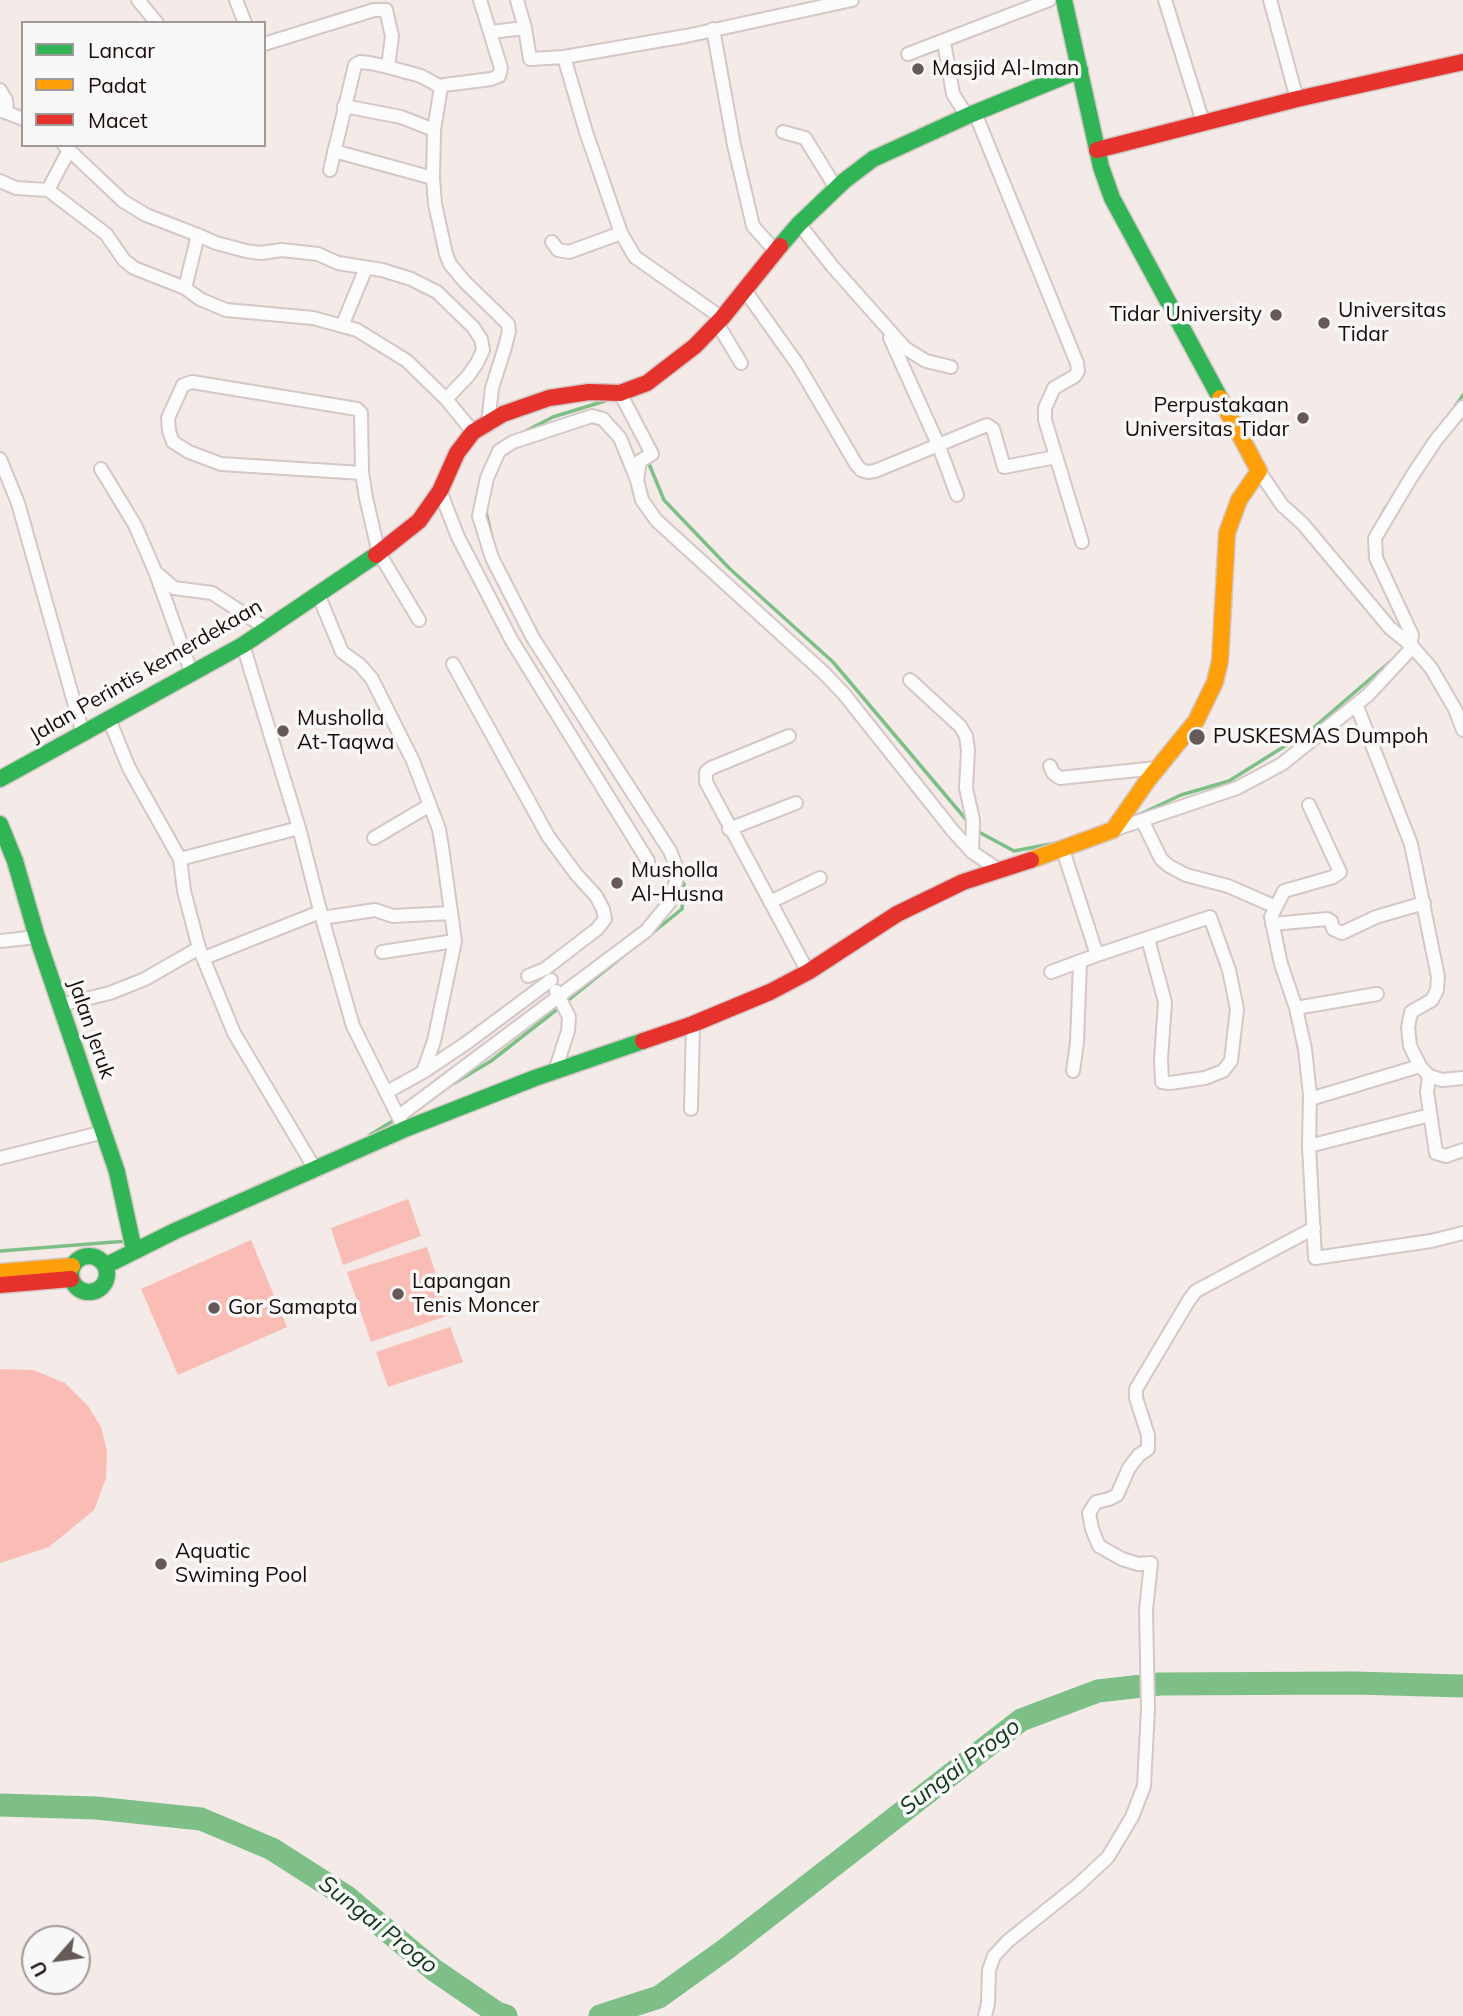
<!DOCTYPE html>
<html>
<head>
<meta charset="utf-8">
<style>
  body { margin:0 }
  #map { position:relative; width:1463px; height:2016px; overflow:hidden; background:#f4eae8; font-family:Mulish,sans-serif }
  canvas { display:block }
  .legend { position:absolute; left:21px; top:21px; width:245px; height:126px; box-sizing:border-box; background:#f8f8f8; border:2px solid #9f9998; margin:0; padding:9px 12px; list-style:none; font-size:21px; color:#1a0b09 }
  .legend li { display:flex; align-items:center; gap:14px; height:35px }
  .legend b { width:35px; border:2px solid #9f9998 }
  .north { position:absolute; left:21px; top:1925px; width:70px; height:70px; box-sizing:border-box; background:#f8f8f8; border:2px solid #9f9998; border-radius:50%; rotate:242deg; font-size:19px; font-weight:700; line-height:28px; text-align:center; color:#1a0b09 }
  .north::after { content:''; display:block; margin:auto; width:24px; height:32px; background:#665957; clip-path:polygon(50% 0,100% 100%,50% 72%,0 100%) }
</style>
</head>
<body>
<div id="map">
<canvas width="1463" height="2016"></canvas>
<ul class="legend">
<li><b style="height:9px;background:#30b455"></b>Lancar</li>
<li><b style="height:9px;background:#ff9f0a"></b>Padat</li>
<li><b style="height:9px;background:#e5322d"></b>Macet</li>
</ul>
<div class="north">U</div>
</div>
<script>
const g = document.querySelector('canvas').getContext('2d');
g.lineJoin = 'round';
function fill(path, color) {
  g.fillStyle = color;
  g.fill(path, 'evenodd');
}
function shape(rows) {
  const path = new Path2D();
  for (const r of rows) {
    if (r.length === 3) {
      path.moveTo(r[0] + r[2], r[1]);
      path.arc(r[0], r[1], r[2], 0, 2 * Math.PI);
      continue;
    }
    path.moveTo(r[0], r[1]);
    for (let i = 2; i < r.length; i += 2) path.lineTo(r[i], r[i + 1]);
  }
  return path;
}
function stroke(path, color, width, dash) {
  g.strokeStyle = color;
  g.lineWidth = width;
  g.lineCap = dash ? 'butt' : 'round';
  g.setLineDash(dash || []);
  g.stroke(path);
}
function drawText(font, color, halo, rows, align = 'center') {
  g.font = font + ' Mulish,sans-serif';
  g.lineWidth = 7;
  g.setLineDash([]);
  g.textBaseline = 'middle';
  g.strokeStyle = halo;
  g.fillStyle = color;
  for (const [text, x, y, turn = 0] of rows) {
    g.save();
    g.translate(x, y);
    g.rotate((+turn || 0) * Math.PI / 180);
    g.textAlign = isNaN(turn) ? turn : align;
    if (halo) g.strokeText(text, 0, 0);
    g.fillText(text, 0, 0);
    g.restore();
  }
}
const green = shape([
  [408,1199,421,1236,343,1265,331,1228],
  [251,1240,287,1327,178,1375,141,1289],
  [427,1247,449,1315,371,1342,347,1272],
  [450,1327,463,1362,388,1387,376,1352],
  [0,1369,33,1370,65,1383,88,1406,101,1427,107,1451,106,1478,94,1510,49,1547,0,1563]
]);
const stream = shape([
  [1448,417,1463,395],
  [522,433,553,417,605,401],
  [642,447,664,500,729,568,833,662,969,823],
  [485,508,492,538],
  [1373,531,1386,507],
  [1134,817,1181,795,1229,781,1312,729,1391,661],
  [977,831,1014,851,1061,842],
  [651,934,682,909,684,884,680,877],
  [566,1002,637,945],
  [441,1091,491,1061,560,1007],
  [370,1135,396,1119],
  [0,1251,127,1241]
]);
const river = shape([
  [0,1805,96,1808,201,1819,272,1849,347,1897,434,1970,497,2013,506,2016],
  [600,2016,659,1997,726,1949,1021,1720,1098,1691,1160,1684,1354,1683,1463,1686]
]);
const street = shape([
  [138,0,157,23],
  [236,0,245,23],
  [517,0,525,28],
  [1165,0,1203,122],
  [1270,0,1297,99],
  [713,29,734,145,753,226,776,252],
  [491,32,525,28,530,59,564,57],
  [944,42,953,94,967,116],
  [264,44,374,10,386,10,392,36,388,67],
  [908,54,1049,0],
  [0,90,6,100,7,113],
  [344,106,401,117,434,130,433,178,435,204,446,254,450,264,464,281,508,324,509,331,505,347,492,388,488,423],
  [0,110,23,119],
  [975,113,1077,363,1078,371,1075,376,1054,388,1045,408,1045,420,1082,542],
  [434,130,441,87],
  [783,132,805,138,836,188],
  [69,150,123,201,146,215,198,235],
  [334,151,433,178],
  [330,170,355,65,360,62,370,63,388,67,421,76,441,87,444,85,491,79,499,76,501,68,480,0],
  [0,181,16,188,48,190,106,234,124,260,134,268,185,288,200,299,226,310,313,318,357,330,407,361,446,399,473,432],
  [48,190,69,150,64,145],
  [799,224,833,267,905,348,926,361,951,367],
  [552,242,558,250,569,252,621,233],
  [185,288,198,235,216,243,246,251,261,253,282,250,318,254,338,263,382,270,411,279,437,292,473,327,481,339,483,350,477,363,468,376,446,399],
  [744,289,798,365,856,464,861,470,868,472,875,471,987,425,993,429,1004,467,1056,457],
  [722,318,635,257,621,233,586,132,564,57,686,36,852,0],
  [717,323,741,363],
  [342,326,366,268],
  [890,338,938,444,957,495],
  [620,393,652,454,640,461,637,480,642,500,656,520,824,673,844,694,953,831,972,852,999,870],
  [0,459,18,503,83,734],
  [101,469,135,525,155,571,192,674],
  [1259,471,1282,505,1303,524,1390,628,1411,645,1431,668,1455,709,1463,730],
  [362,473,221,464,189,452,173,442,169,431,168,418,183,385,192,382,357,409,361,413,362,473,366,498,376,541,379,553,419,620],
  [440,491,458,537,512,641,648,861],
  [158,574,174,588,212,593,266,628],
  [318,594,342,652,360,665,372,679,413,761,439,829,442,847,455,941,434,1041,423,1072,387,1092],
  [243,645,299,828,322,918,353,1026,401,1122],
  [453,664,548,836,576,874,596,896,603,909,605,919,597,929,545,969,528,976],
  [910,680,960,726,966,736,968,750,966,788,973,820,972,852],
  [1356,704,1411,844,1438,977,1437,990,1432,1000,1411,1012,1408,1028,1410,1046,1420,1066,1429,1076,1442,1080,1463,1078],
  [109,719,129,768,180,859,184,891,199,948,234,1033,315,1169],
  [789,736,711,768,706,772,706,782,808,972],
  [1050,766,1053,773,1060,778,1157,768],
  [1309,805,1340,872,1333,877,1284,891,1271,917,1281,964,1296,1008,1305,1049,1310,1095,1309,1146,1315,1258,1431,1241,1463,1233],
  [1142,820,1161,859,1169,866,1186,875,1228,886,1276,907],
  [729,829,796,803],
  [1113,830,1237,788,1282,764,1368,695,1409,651,1412,635,1376,558,1375,538,1412,476,1436,440,1463,407],
  [374,838,430,805],
  [1063,850,1097,955],
  [180,859,299,828],
  [770,902,820,878],
  [322,918,375,910,393,916,451,913],
  [1272,924,1327,919,1331,921,1333,929,1342,933,1376,917,1424,903],
  [0,941,37,937],
  [382,952,455,941],
  [204,958,320,912],
  [1051,972,1097,955,1210,917,1229,970,1237,1009,1231,1061,1223,1071,1205,1078,1170,1083,1162,1082,1161,1059,1165,1002,1148,939],
  [60,1005,110,993,145,979,199,948],
  [1296,1008,1377,994],
  [555,1071,568,1031,569,1017,556,991],
  [1073,1071,1077,1042,1080,963],
  [423,1072,465,1044,551,980],
  [1429,1076,1427,1092,1436,1153,1446,1156,1463,1150],
  [1310,1099,1420,1066],
  [691,1109,693,1024],
  [399,1116,646,931,669,903,676,881,676,866,670,851,533,638,492,558,479,516,487,478,499,451,513,442,592,416,603,419,620,438,637,480],
  [1309,1146,1430,1115],
  [0,1158,104,1132],
  [985,2016,988,2003,989,1970,994,1956,1008,1941,1078,1885,1108,1857,1132,1817,1144,1786,1148,1709,1146,1610,1151,1563,1138,1564,1122,1559,1099,1546,1092,1529,1089,1513,1096,1502,1109,1499,1117,1495,1129,1468,1139,1455,1148,1449,1148,1435,1136,1398,1136,1389,1189,1300,1196,1291,1314,1228]
]);
const fast = shape([
  [1064,0,1101,167,1112,198,1220,398],
  [780,246,799,224,844,181,873,159,967,116,1080,70],
  [0,779,243,645,376,555],
  [0,824,15,861,37,937,117,1172,134,1250],
  [89,1274,18],
  [105,1266,175,1231,405,1129,535,1078,643,1041]
]);
const slow = shape([
  [1031,860,1113,830,1148,780,1196,721,1215,682,1220,661,1227,533,1239,500,1259,471,1220,398],
  [0,1272,72,1266]
]);
const jam = shape([
  [1097,150,1297,99,1463,62],
  [376,555,419,521,440,491,457,453,473,432,503,414,549,398,589,392,620,393,647,383,695,346,722,318,780,246],
  [643,1041,693,1024,770,992,808,972,897,914,963,882,1031,860],
  [0,1285,71,1279]
]);
const markers = [
  [918,69,7,"#665957"],
  [1276,315,7,"#665957"],
  [1324,323,7,"#665957"],
  [1303,418,7,"#665957"],
  [283,731,7,"#665957"],
  [1197,737,9,"#665957"],
  [617,883,7,"#665957"],
  [398,1294,7,"#665957"],
  [214,1308,7,"#665957"],
  [161,1564,7,"#665957"]
];
const poiNames = [
  ["Masjid Al-Iman",932,69],
  ["Universitas",1338,311],
  ["Tidar",1338,335],
  ["Tidar University",1262,315,"right"],
  ["Perpustakaan",1289,406,"right"],
  ["Universitas Tidar",1289,430,"right"],
  ["Musholla",297,719],
  ["At-Taqwa",297,743],
  ["PUSKESMAS Dumpoh",1213,737],
  ["Musholla",631,871],
  ["Al-Husna",631,895],
  ["Lapangan",412,1282],
  ["Tenis Moncer",412,1306],
  ["Gor Samapta",228,1308],
  ["Aquatic",175,1552],
  ["Swiming Pool",175,1576]
];
const streetNames = [
  ["Jalan Perintis kemerdekaan",146,671,-30],
  ["Jalan Jeruk",91,1029,71]
];
const waterNames = [
  ["Sungai Progo",960,1767,-37],
  ["Sungai Progo",378,1925,38]
];
fill(green, '#f9bdb5');
stroke(stream, '#7ebf88', 3.5);
stroke(river, '#7ebf88', 23);
stroke(street, '#d4c7c5', 16);
stroke(fast, '#d4c7c5', 19);
stroke(slow, '#d4c7c5', 19);
stroke(jam, '#d4c7c5', 19);
stroke(street, '#fdfcfc', 12);
stroke(fast, '#30b455', 16);
stroke(slow, '#ff9f0a', 16);
stroke(jam, '#e5322d', 16);
for (const [x, y, r, color] of markers) {
  const dot = new Path2D();
  dot.arc(x, y, r, 0, 2 * Math.PI);
  g.fillStyle = color;
  g.fill(dot);
  stroke(dot, '#f8f8f8', 2.5);
}
drawText('21px', '#1a0b09', '#f8f8f8', poiNames, 'left');
drawText('21px', '#1a0b09', '#f8f8f8', streetNames);
drawText('italic 23px', '#0f3718', '#f8f8f8', waterNames);
</script>
</body>
</html>
